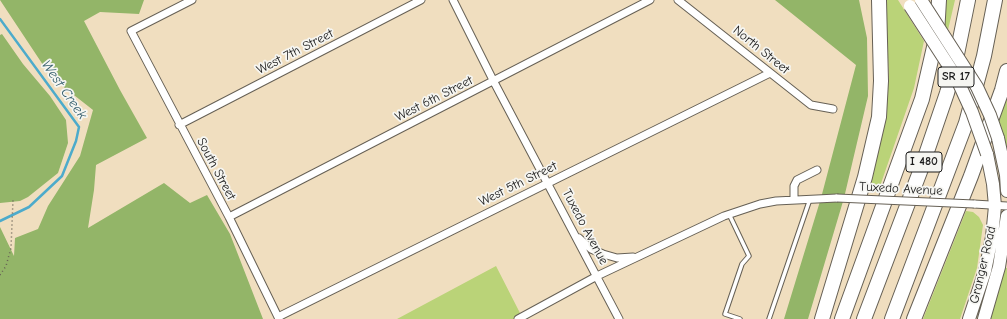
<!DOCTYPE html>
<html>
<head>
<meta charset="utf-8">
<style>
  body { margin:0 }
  canvas { display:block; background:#f0debf }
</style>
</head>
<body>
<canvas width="1007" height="319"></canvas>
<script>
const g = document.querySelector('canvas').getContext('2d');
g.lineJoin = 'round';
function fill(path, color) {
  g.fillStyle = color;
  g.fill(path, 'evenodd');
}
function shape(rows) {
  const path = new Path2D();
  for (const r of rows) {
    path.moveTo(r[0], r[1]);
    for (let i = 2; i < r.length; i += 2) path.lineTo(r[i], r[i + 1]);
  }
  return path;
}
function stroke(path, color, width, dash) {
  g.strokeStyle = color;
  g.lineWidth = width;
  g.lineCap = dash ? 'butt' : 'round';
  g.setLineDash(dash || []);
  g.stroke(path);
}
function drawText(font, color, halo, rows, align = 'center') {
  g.font = font + ' "Comic Neue",sans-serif';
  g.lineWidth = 3.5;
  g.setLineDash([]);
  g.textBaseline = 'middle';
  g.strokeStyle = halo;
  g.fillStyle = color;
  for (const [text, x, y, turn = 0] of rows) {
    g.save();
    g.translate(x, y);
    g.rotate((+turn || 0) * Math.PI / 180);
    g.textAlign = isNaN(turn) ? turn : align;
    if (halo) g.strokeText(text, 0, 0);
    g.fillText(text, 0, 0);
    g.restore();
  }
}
const green = shape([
  [878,0,898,0,924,41,914,88,878,192,866,191,876,158,889,78,887,37],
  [942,0,955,0,948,30,942,20],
  [1007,71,1007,152,995,127],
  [966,211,973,212,979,217,983,225,977,268,960,319,923,319],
  [496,266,520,313,514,319,397,319],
  [999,267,1007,268,1007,319,984,319]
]);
const forest = shape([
  [0,0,144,0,139,14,100,12,84,21,120,90,147,138,96,165,94,190,88,228,164,183,190,203,207,195,230,234,263,319,0,319,0,227,14,256,15,238,38,229,48,206,80,156,93,110,51,77],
  [775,0,859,0,867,38,868,96,844,198,808,319,784,319,821,198,856,65],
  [2,34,23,64,50,96,66,120,68,143,58,173,28,197,20,201,0,203,0,35]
]);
const stream = shape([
  [0,19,79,127,76,141,62,176,29,207,0,221]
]);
const path = shape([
  [0,275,6,266,11,248,13,200]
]);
const service = shape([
  [729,214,749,256,742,264,725,314,740,319],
  [769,319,810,199]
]);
const minor = shape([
  [192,0,131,31,229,217,279,319],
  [453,0,494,82,619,319],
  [678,0,811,105,833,109],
  [179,125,421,0],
  [794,199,794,186,797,180,817,170],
  [974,204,1007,206],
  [229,217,650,0],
  [579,238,591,249,603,254,617,258,633,257],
  [278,317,770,73],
  [518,319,597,276,724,216,760,204,776,201,837,198]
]);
const primary = shape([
  [998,138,1006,175,1007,191],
  [969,319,985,271,992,237,995,206,993,184,987,154],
  [984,319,999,267,1007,216]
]);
const motorway = shape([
  [822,319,865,177,879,117,881,81,879,0],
  [842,319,922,99,937,34,939,0],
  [864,319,921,169,947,93,955,64,968,0],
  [892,319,966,123,984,56,995,0],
  [914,319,971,176,1002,90,1007,71]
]);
const minorBridge = shape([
  [837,198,974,204]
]);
const primaryBridge = shape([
  [921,0,977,87,990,115,998,138],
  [910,6,956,77,972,112,987,154]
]);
const shields = [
  [956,77,36],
  [924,162,36]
];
const shieldNames = [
  ["SR 17",956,77],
  ["I 480",924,162]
];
const streetNames = [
  ["North Street",761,50,39],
  ["West 7th Street",295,52,-27],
  ["West 6th Street",434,99,-27],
  ["South Street",216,169,62],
  ["West 5th Street",518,184,-26],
  ["Tuxedo Avenue",901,189,3],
  ["Tuxedo Avenue",585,227,62],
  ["Granger Road",983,265,-77]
];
const waterNames = [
  ["West Creek",64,90,55]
];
fill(green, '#bad378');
fill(forest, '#93b568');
stroke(stream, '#4dabcb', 2.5);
stroke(service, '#666055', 5.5);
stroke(minor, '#666055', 9);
stroke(primary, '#666055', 14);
stroke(motorway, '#666055', 16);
stroke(path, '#666055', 1.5, [1, 3]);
stroke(service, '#fff', 3.5);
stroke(minor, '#fff', 7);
stroke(primary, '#fff', 12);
stroke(motorway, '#fff', 14);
stroke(minorBridge, '#666055', 9, []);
stroke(primaryBridge, '#666055', 14, []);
stroke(minorBridge, '#fff', 7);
stroke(primaryBridge, '#fff', 12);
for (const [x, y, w] of shields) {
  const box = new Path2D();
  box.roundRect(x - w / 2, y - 10, w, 20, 3);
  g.fillStyle = '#f6f6f2';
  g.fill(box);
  stroke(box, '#1c1c1c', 1);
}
drawText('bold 12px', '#1c1c1c', null, shieldNames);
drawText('13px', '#1c1c1c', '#f6f6f2', streetNames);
drawText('italic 14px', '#325c6b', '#f6f6f2', waterNames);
</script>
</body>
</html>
